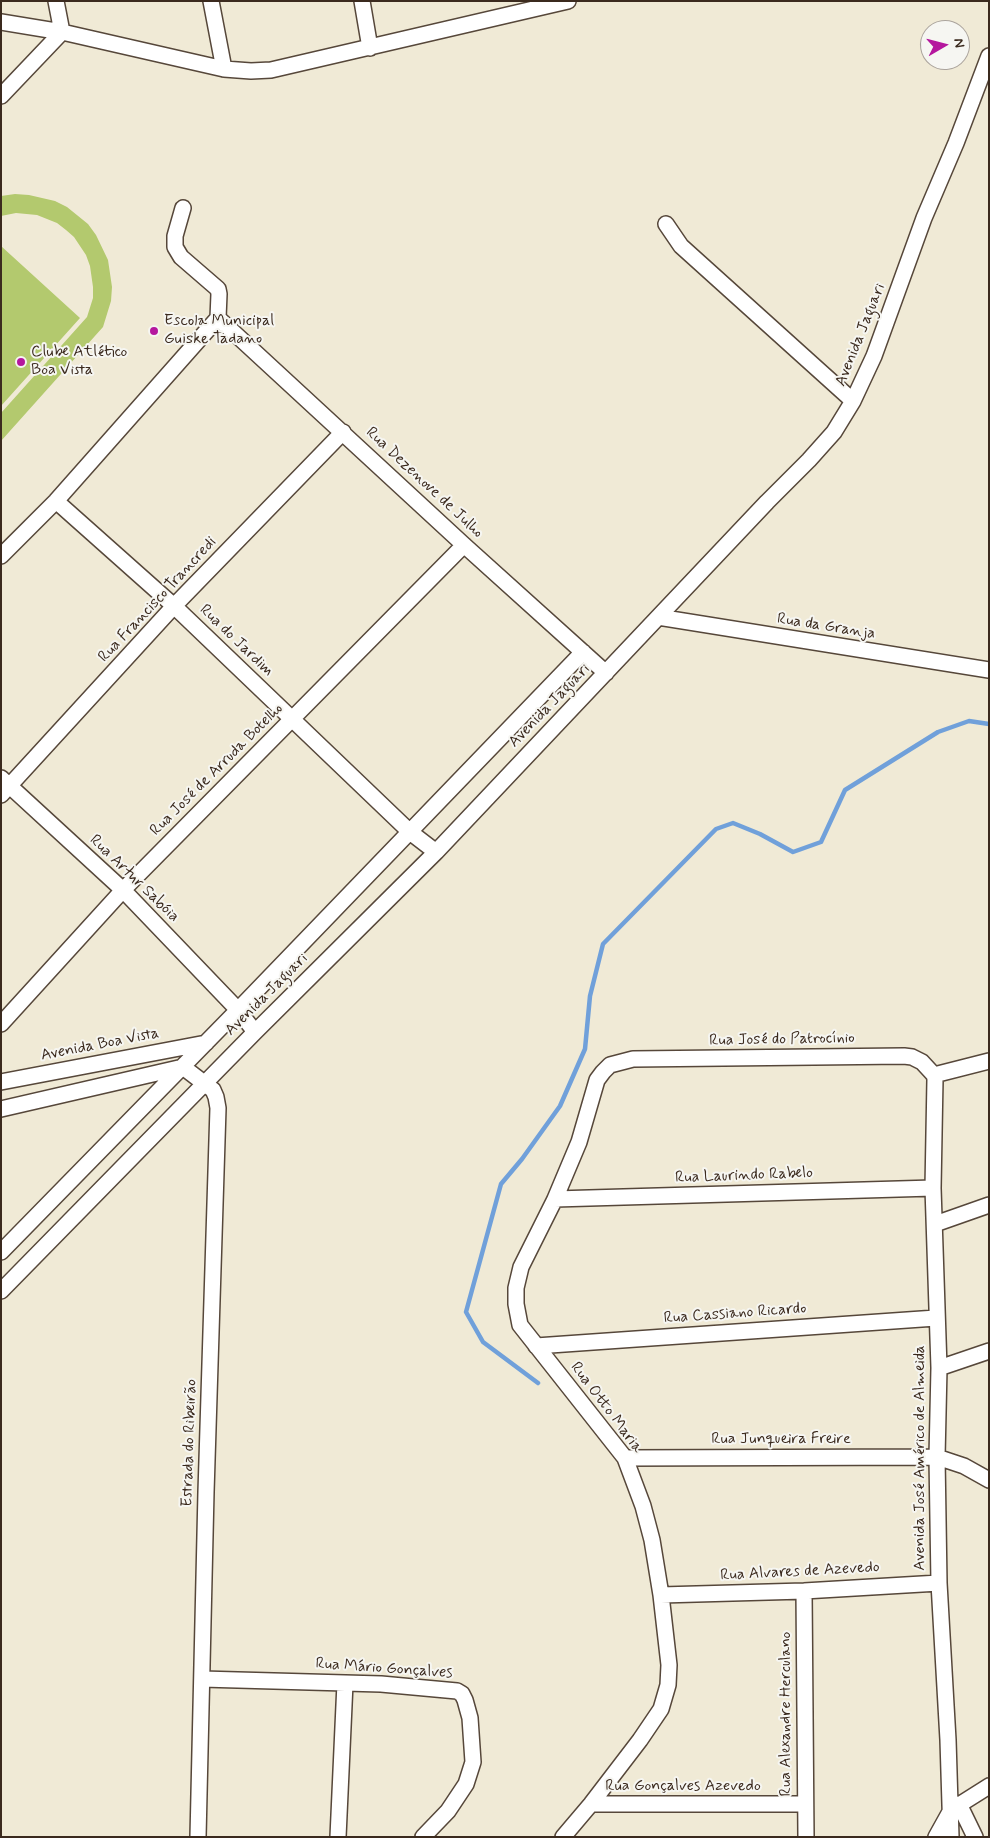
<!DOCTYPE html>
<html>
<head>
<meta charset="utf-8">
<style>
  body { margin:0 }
  #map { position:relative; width:990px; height:1838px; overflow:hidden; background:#f0ead6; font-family:Mynerve,sans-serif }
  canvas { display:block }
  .frame { position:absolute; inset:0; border:2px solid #3b2a1e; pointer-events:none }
  .north { position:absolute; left:920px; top:20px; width:50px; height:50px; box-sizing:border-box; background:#f6f6f2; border:1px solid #aba49d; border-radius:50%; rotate:82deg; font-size:14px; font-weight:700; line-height:20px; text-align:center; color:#3b2a1e }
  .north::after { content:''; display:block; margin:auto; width:18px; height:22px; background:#b5179e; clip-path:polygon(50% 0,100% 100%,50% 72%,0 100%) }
</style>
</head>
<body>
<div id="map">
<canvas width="990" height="1838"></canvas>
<div class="frame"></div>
<div class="north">N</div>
</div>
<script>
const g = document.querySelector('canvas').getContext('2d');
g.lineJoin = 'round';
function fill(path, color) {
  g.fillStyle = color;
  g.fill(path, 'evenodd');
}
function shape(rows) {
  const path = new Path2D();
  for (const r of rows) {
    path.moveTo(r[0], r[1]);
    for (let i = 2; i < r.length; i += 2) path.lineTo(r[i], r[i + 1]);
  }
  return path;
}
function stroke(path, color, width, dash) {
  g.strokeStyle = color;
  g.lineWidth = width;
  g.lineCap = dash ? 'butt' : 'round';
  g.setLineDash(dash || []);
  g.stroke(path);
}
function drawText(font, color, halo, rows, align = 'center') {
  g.font = font + ' Mynerve,sans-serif';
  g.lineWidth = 4;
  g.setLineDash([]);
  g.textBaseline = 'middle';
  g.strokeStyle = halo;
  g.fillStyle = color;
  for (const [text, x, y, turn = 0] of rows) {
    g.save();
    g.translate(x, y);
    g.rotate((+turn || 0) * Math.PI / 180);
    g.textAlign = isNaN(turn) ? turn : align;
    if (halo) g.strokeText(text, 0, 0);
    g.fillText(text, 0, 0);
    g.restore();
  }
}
const green = shape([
  [15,194,29,195,55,201,67,207,88,224,96,235,108,260,112,287,111,301,103,327,1,441,1,413,87,317,93,298,93,287,90,266,86,255,74,237,66,230,57,223,37,215,16,213,1,216,1,196],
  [1,246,80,318,1,406]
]);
const stream = shape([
  [538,1383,483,1342,466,1312,501,1184,522,1159,560,1106,585,1049,590,996,603,944,716,829,733,823,760,834,793,852,821,842,845,790,938,732,969,721,989,724]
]);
const minor = shape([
  [211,1,224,69],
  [362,1,370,48],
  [1,22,62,32,224,69,251,71,271,70,568,1],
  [1,96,62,32,56,1],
  [183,208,175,236,175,247,181,257,218,289,219,294,218,318],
  [666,224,681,246,853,401],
  [218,318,464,545,606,673],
  [56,501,174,606,410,832,436,852],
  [1,556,56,501,218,318],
  [658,617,989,670],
  [1,778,123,890,238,1010,255,1032],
  [1,795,174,606,343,432],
  [1,1024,123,890,464,545],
  [934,1075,989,1061],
  [1,1082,206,1043],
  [1,1109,183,1067,213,1090,216,1097,218,1108,206,1492,198,1837],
  [555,1199,933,1188],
  [935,1224,989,1205],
  [1,1252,234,1014,583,652],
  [1,1291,255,1032,436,852,767,502,809,460,834,432,853,401,874,356,924,218,956,143,989,56],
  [536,1346,936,1318],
  [939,1368,989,1351],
  [625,1458,937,1457,964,1466,989,1480],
  [804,1591,806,1837],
  [661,1595,804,1591,939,1583],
  [202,1679,381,1684,457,1691,462,1694,465,1700,470,1718,473,1762,466,1784,448,1811,423,1837],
  [591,1804,805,1804],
  [959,1804,975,1837],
  [338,1837,345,1683],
  [563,1837,591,1804,640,1740,661,1709,668,1685,669,1665,661,1595,652,1540,643,1506,625,1458,520,1325,516,1304,516,1288,521,1267,555,1199,579,1142,597,1080,603,1072,610,1065,633,1059,904,1056,912,1057,922,1062,934,1075,935,1079,933,1188,939,1368,937,1457,939,1583,948,1740,951,1837],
  [936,1837,951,1810,989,1786]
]);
const markers = [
  [154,331,5,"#b5179e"],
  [21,362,5,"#b5179e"]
];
const poiNames = [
  ["Escola Municipal",164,322],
  ["Guiske Tadano",164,340],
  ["Clube Atlético",31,353],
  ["Boa Vista",31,371]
];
const streetNames = [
  ["Avenida Jaguari",861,335,-68],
  ["Rua Dezenove de Julho",424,483,43],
  ["Rua Francisco Trancredi",158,600,-47],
  ["Rua da Granja",826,627,9],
  ["Rua do Jardim",236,641,44],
  ["Avenida Jaguari",550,706,-46],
  ["Rua José de Arruda Botelho",217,770,-45],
  ["Rua Artur Sabóia",134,879,44],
  ["Avenida Jaguari",267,995,-45],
  ["Rua José do Patrocínio",782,1040,-1],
  ["Avenida Boa Vista",100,1045,-11],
  ["Rua Laurindo Rabelo",744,1176,-2],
  ["Rua Cassiano Ricardo",735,1314,-4],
  ["Rua Otto Maria",606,1408,53],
  ["Rua Junqueira Freire",781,1440],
  ["Estrada do Ribeirão",190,1443,-88],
  ["Avenida José Américo de Almeida",921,1458,-90],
  ["Rua Alvares de Azevedo",800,1572,-3],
  ["Rua Mário Gonçalves",384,1669,4],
  ["Rua Alexandre Herculano",787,1714,-90],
  ["Rua Gonçalves Azevedo",683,1787]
];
fill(green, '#b3c96e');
stroke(stream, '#70a0da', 4.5);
stroke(minor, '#56473a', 18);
stroke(minor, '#fff', 15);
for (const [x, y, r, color] of markers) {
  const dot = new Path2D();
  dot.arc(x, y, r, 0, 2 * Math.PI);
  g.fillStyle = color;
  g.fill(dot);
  stroke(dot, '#f6f6f2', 2);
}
drawText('16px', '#3b2a1e', '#f6f6f2', poiNames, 'left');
drawText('16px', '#3b2a1e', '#f6f6f2', streetNames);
</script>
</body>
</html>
